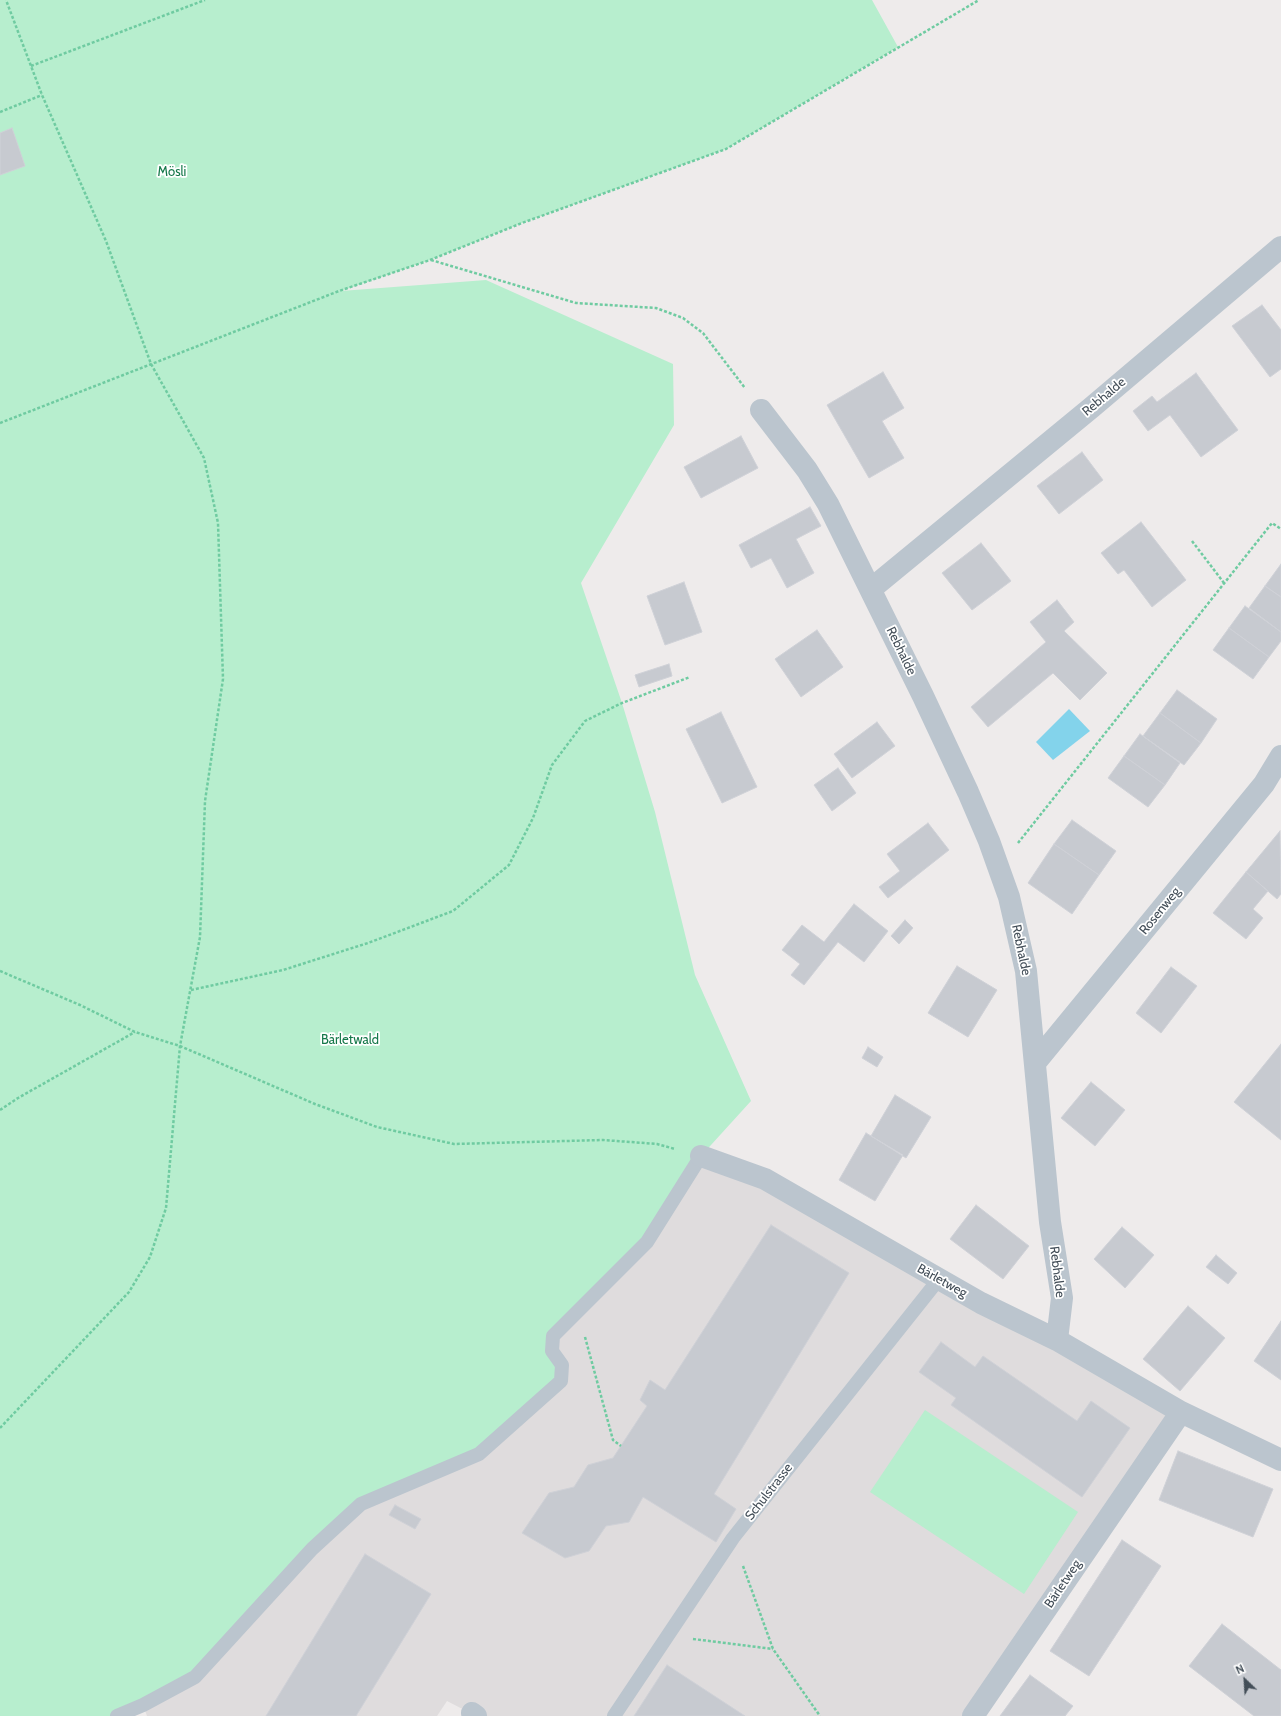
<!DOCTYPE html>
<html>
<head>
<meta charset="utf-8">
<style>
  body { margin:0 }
  #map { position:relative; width:1281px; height:1716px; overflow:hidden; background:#eeebeb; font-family:Cabin,sans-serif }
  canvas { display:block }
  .north { position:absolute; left:1225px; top:1660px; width:40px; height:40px; -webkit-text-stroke:3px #fff; paint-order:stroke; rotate:335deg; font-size:11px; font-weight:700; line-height:16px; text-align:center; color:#434e58 }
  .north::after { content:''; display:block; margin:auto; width:14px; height:18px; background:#434e58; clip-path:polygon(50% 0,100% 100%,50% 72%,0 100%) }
</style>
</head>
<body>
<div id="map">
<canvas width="1281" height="1716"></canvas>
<div class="north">N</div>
</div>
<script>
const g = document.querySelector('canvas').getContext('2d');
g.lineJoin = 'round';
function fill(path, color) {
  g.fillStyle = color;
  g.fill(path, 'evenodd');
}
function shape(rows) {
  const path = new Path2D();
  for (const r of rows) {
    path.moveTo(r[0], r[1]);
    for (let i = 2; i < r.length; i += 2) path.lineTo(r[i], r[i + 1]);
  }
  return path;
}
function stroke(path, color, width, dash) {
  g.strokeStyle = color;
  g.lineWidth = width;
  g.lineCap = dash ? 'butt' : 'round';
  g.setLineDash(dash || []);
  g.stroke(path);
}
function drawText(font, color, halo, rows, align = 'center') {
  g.font = font + ' Cabin,sans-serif';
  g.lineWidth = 3.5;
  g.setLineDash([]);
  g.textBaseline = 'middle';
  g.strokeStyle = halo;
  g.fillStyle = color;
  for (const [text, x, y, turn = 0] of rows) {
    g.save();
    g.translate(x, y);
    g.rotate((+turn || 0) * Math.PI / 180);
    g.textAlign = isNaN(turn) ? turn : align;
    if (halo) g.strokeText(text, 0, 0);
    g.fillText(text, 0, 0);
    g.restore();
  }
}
const education = shape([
  [701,1156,1181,1412,973,1716,476,1716,447,1701,437,1716,147,1716,143,1705,312,1549,553,1336]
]);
const green = shape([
  [0,0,872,0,898,47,726,149,522,223,430,260,341,291,486,280,673,364,674,425,581,583,622,703,655,812,695,975,751,1101,701,1156,647,1242,553,1336,561,1381,479,1454,361,1504,195,1677,117,1716,0,1716],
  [925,1410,1078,1512,1024,1594,870,1492]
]);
const water = shape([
  [1069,709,1090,731,1053,760,1036,742]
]);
const building = shape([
  [12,128,25,166,0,175,0,133,12,128],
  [1262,305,1281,330,1281,369,1270,377,1232,326,1262,305],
  [883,372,904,408,882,421,904,458,869,478,827,405,883,372],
  [1196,373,1238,430,1201,457,1170,415,1148,431,1133,411,1152,396,1157,402,1196,373],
  [741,436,758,468,701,498,684,467,741,436],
  [1082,452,1103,480,1059,514,1037,486,1082,452],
  [810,507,821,526,796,539,814,573,787,588,771,558,751,568,739,545,810,507],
  [1141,522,1186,580,1152,607,1124,570,1118,574,1101,553,1141,522],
  [981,543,1011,581,972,610,942,573,981,543],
  [1281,564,1281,597,1265,586,1281,564],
  [684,582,702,632,665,645,647,596,684,582],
  [1265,586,1281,597,1281,632,1249,608,1265,586],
  [1057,600,1074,622,1064,631,1107,673,1080,700,1053,673,988,727,971,707,1046,642,1030,622,1057,600],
  [1245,606,1281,632,1281,641,1269,657,1229,628,1245,606],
  [1229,628,1269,657,1253,679,1213,650,1229,628],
  [817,630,843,667,801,697,775,659,817,630],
  [669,664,672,676,639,687,635,675,669,664],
  [1177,690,1217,719,1201,743,1160,713,1177,690],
  [721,712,757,787,722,803,686,729,721,712],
  [1160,713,1201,743,1184,765,1143,736,1160,713],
  [877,722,895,746,852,778,834,754,877,722],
  [1140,734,1180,763,1165,785,1124,756,1140,734],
  [1124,756,1165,785,1148,807,1108,778,1124,756],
  [838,768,856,793,832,811,814,785,838,768],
  [1072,820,1116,851,1099,875,1054,844,1072,820],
  [928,823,949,850,888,898,879,887,900,871,887,854,928,823],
  [1280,831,1281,894,1277,899,1246,872,1280,831],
  [1054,844,1099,875,1072,914,1028,883,1054,844],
  [1246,872,1268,891,1253,909,1263,918,1246,939,1213,913,1246,872],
  [854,904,888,931,864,962,838,942,804,985,791,975,800,964,782,950,802,925,824,942,854,904],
  [905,920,913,928,899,944,891,936,905,920],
  [957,966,997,990,968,1037,928,1013,957,966],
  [1171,967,1197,986,1161,1033,1136,1013,1171,967],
  [1281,1044,1281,1140,1234,1102,1281,1044],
  [868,1047,883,1057,877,1067,862,1058,868,1047],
  [1091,1082,1125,1110,1095,1146,1061,1118,1091,1082],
  [895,1095,931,1117,906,1158,871,1136,895,1095],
  [866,1133,903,1155,875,1201,839,1180,866,1133],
  [976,1205,1029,1246,1003,1279,950,1239,976,1205],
  [771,1225,849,1273,714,1494,736,1509,716,1542,643,1497,629,1522,606,1526,589,1551,565,1558,522,1533,549,1493,574,1487,588,1465,613,1458,647,1406,640,1400,650,1380,665,1390,771,1225],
  [1122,1227,1154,1255,1125,1288,1094,1259,1122,1227],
  [1216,1255,1237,1273,1228,1284,1206,1267,1216,1255],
  [1188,1306,1225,1338,1180,1391,1143,1359,1188,1306],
  [1281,1321,1281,1380,1254,1361,1281,1321],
  [941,1342,975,1367,983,1356,1077,1421,1091,1401,1130,1428,1082,1497,951,1405,956,1398,919,1372,941,1342],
  [1178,1451,1273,1489,1253,1537,1159,1500,1178,1451],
  [395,1505,421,1519,415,1529,389,1515,395,1505],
  [1122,1540,1161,1566,1089,1676,1050,1651,1122,1540],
  [365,1554,431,1594,356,1716,266,1716,365,1554],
  [1222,1624,1281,1670,1281,1716,1254,1716,1189,1666,1222,1624],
  [667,1665,745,1716,634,1716,667,1665],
  [1030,1675,1073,1706,1065,1716,1000,1716,1030,1675]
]);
const path = shape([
  [31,66,205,0],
  [0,112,42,95],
  [431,260,576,303,656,308,683,318,703,333,745,388],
  [0,423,339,291,430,260,522,223,726,149,979,0],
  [1192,541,1224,583],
  [1018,843,1272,523,1281,529],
  [0,971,80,1005,135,1032,180,1046,315,1104,377,1127,454,1144,603,1140,657,1144,675,1149],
  [191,990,283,970,368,943,453,911,509,865,533,818,552,765,585,721,622,703,690,677],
  [0,1110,18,1098,135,1032],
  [585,1337,613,1440,621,1446],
  [0,1428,129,1292,150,1257,166,1208,180,1046,200,937,205,801,223,679,218,523,204,458,151,364,106,241,42,95,6,0],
  [743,1566,773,1649,820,1716],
  [693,1639,773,1649]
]);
const lane = shape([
  [117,1716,143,1705,195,1677,312,1549,361,1504,479,1454,561,1381,562,1365,552,1351,553,1336,647,1242,701,1156],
  [614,1716,733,1538,939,1279]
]);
const street = shape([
  [761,410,807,470,828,504,923,696,968,792,989,841,1009,897,1026,971,1050,1222,1062,1298,1057,1340],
  [871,589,1091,408,1281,247],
  [1035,1063,1264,784,1281,756],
  [701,1156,765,1179,939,1279,981,1303,1057,1340,1181,1412,1281,1460],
  [472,1713,476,1716],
  [973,1716,1181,1412]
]);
const parkNames = [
  ["Mösli",172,172],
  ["Bärletwald",350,1040]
];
const streetNames = [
  ["Rebhalde",1104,397,-40],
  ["Rebhalde",901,651,64],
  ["Rosenweg",1160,911,-51],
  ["Rebhalde",1021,950,78],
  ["Rebhalde",1057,1272,83],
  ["Bärletweg",942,1281,29],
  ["Schulstrasse",769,1492,-52],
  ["Bärletweg",1063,1584,-56]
];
fill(education, '#dfdcdd');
fill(green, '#b7eece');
fill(water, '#83d3eb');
fill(building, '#c7cad0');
stroke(building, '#cfd1d7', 1);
stroke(path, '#6fcba1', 2.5, [3, 2]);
stroke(lane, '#bbc5ce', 14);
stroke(street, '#bbc5ce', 22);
drawText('13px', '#15784a', '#fff', parkNames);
drawText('13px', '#434e58', '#fff', streetNames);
</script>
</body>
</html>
